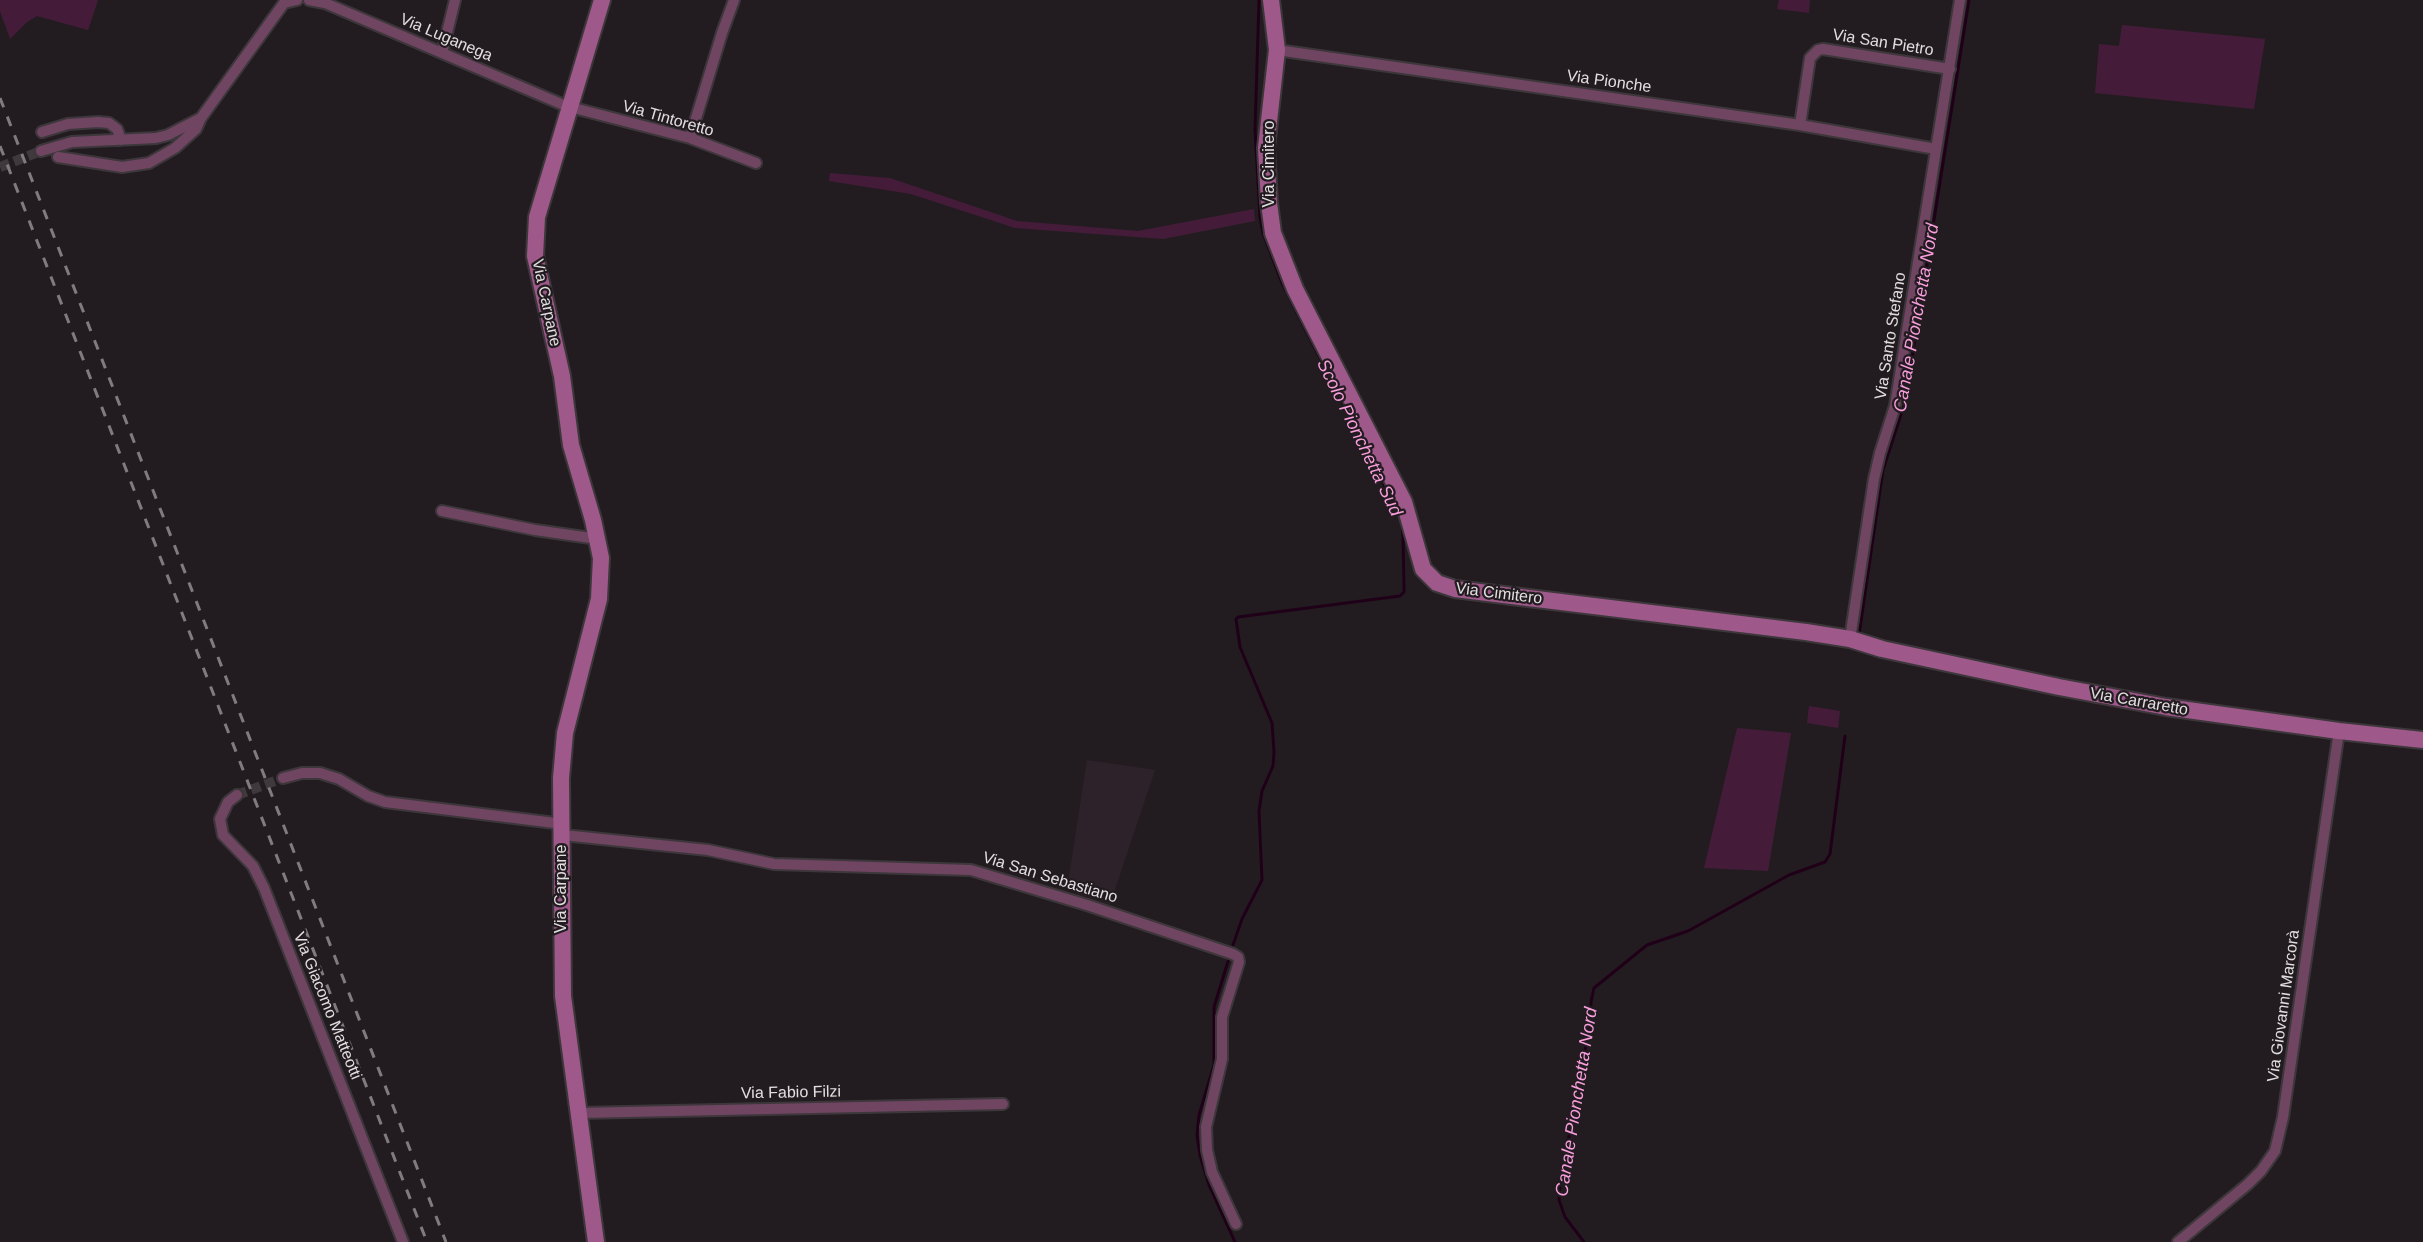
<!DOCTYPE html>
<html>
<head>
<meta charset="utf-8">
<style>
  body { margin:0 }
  canvas { display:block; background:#221c20 }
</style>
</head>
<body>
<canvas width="2423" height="1242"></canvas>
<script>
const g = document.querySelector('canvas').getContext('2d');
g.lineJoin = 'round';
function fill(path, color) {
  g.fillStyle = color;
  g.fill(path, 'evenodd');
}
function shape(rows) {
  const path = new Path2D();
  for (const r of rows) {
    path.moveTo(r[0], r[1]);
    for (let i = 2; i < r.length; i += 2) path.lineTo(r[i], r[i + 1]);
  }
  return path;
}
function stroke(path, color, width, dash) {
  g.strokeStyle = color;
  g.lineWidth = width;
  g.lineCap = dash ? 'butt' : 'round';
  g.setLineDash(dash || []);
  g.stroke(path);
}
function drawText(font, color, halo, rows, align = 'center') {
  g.font = font + ' Arial,sans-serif';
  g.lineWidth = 4.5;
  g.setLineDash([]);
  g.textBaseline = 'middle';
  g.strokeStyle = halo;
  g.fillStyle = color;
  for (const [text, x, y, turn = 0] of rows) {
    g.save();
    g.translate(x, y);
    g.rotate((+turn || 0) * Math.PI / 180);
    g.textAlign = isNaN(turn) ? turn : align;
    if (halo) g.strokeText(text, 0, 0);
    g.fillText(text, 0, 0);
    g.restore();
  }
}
const built = shape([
  [1087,760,1155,770,1110,904,1067,890]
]);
const green = shape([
  [0,0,98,0,88,30,37,16,27,22,10,39,0,11],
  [1779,0,1810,0,1809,13,1777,9],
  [2122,25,2265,39,2254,109,2095,93,2099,44,2119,46],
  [830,173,890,178,1017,221,1138,231,1254,209,1255,221,1163,239,1015,228,911,194,829,181],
  [1809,706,1840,711,1838,728,1807,723],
  [1737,728,1791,733,1768,871,1704,868]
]);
const stream = shape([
  [1859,635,1883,470,1905,402,1969,0],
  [1233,945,1242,919,1262,880,1259,811,1262,791,1273,766,1274,752,1272,723,1240,647,1236,619,1238,617,1400,596,1404,592,1404,588,1403,537,1402,523,1396,508,1282,283,1263,233,1260,217,1255,130,1259,0],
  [1229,958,1214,1007,1214,1065,1199,1115,1197,1135,1200,1155,1209,1185,1235,1242],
  [1584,1242,1565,1217,1559,1200,1560,1184,1591,1018,1591,1002,1594,988,1647,945,1688,931,1789,875,1825,862,1830,854,1845,736]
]);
const streetTunnel = shape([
  [0,167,41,151],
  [237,795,283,778]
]);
const street = shape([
  [309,0,325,3,566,106,690,138,756,163],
  [1277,50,1800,125,1936,149],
  [442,53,455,0],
  [1800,125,1810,58,1818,50,1823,49,1950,69],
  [42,132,68,124,98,122,109,123,117,129,121,140],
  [690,138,722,33,734,0],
  [41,151,72,142,156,138,168,135,201,118,284,3,297,0],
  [58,157,122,167,149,163,175,148,196,129,201,118],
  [442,511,535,530,598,539],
  [1850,639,1874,479,1880,453,1895,406,1960,0],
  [283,778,302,773,320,773,339,779,368,796,385,802,563,824],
  [237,795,228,802,220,819,223,835,253,866,264,888,403,1242],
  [563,835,708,850,774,864,971,870,1087,905,1233,954,1238,957,1239,962,1222,1017,1222,1059,1206,1127,1207,1150,1212,1172,1236,1224],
  [579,1113,1003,1104],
  [2178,1242,2248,1184,2261,1171,2275,1151,2283,1117,2339,731]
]);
const secondary = shape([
  [1271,0,1277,50,1266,148,1269,203,1273,233,1295,289,1404,502,1423,569,1437,583,1455,589,1806,632,1850,639,1882,649,2059,687,2166,707,2339,731,2423,740],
  [596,1242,563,996,561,778,565,733,599,599,601,558,593,520,571,445,562,376,535,256,537,217,602,0]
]);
const rail = shape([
  [0,98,446,1242],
  [0,146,427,1242]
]);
const streetNames = [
  ["Via Luganega",446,38,23],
  ["Via San Pietro",1883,43,9],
  ["Via Pionche",1609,82,8],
  ["Via Tintoretto",668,119,16],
  ["Via Cimitero",1270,164,-90],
  ["Via Carpane",546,303,78],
  ["Via Santo Stefano",1891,336,-81],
  ["Via Cimitero",1499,594,7],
  ["Via Carraretto",2139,702,10],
  ["Via San Sebastiano",1050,878,17],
  ["Via Carpane",562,889,-90],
  ["Via Giacomo Matteotti",327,1006,68],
  ["Via Giovanni Marcorà",2284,1006,-82],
  ["Via Fabio Filzi",791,1093,-1]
];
const waterNames = [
  ["Canale Pionchetta Nord",1917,318,-80],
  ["Scolo Pionchetta Sud",1359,438,64],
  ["Canale Pionchetta Nord",1577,1102,-81]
];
fill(built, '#2e222a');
fill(green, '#441c39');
stroke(stream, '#200018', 3);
stroke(streetTunnel, '#3f393d', 10, [10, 5]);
stroke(street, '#3d373b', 14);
stroke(secondary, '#3d373b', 20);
stroke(street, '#704562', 10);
stroke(secondary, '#9e598a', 16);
stroke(rail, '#807b7e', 3, [10, 10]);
drawText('16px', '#e2dee0', '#221c20', streetNames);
drawText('italic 18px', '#f89ddc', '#221c20', waterNames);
</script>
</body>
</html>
